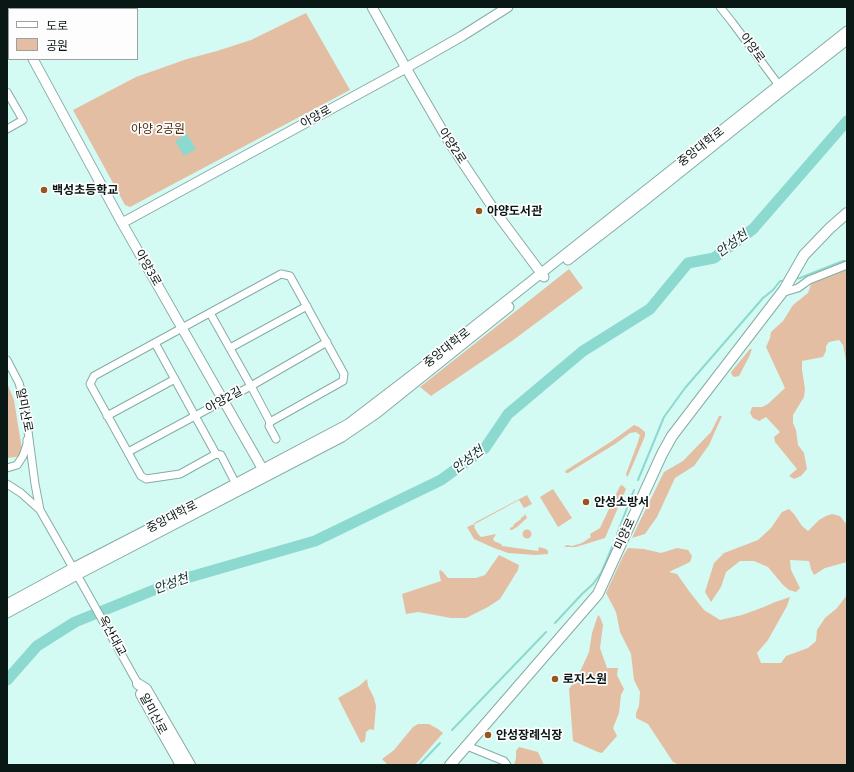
<!DOCTYPE html>
<html>
<head>
<meta charset="utf-8">
<style>
  body { margin:0 }
  #map { position:relative; width:854px; height:772px; overflow:hidden; background:#d4faf4; font-family:Figtree,"Noto Sans KR",sans-serif }
  canvas { display:block }
  .frame { position:absolute; inset:0; border:8px solid #091715; pointer-events:none }
  .legend { position:absolute; left:8px; top:8px; width:130px; height:52px; box-sizing:border-box; background:#fdfdfd; border:1px solid #9ba1a0; margin:0; padding:5px 7px; list-style:none; font-size:12px; color:#091715 }
  .legend li { display:flex; align-items:center; gap:8px; height:20px }
  .legend b { width:20px; border:1px solid #9ba1a0 }
</style>
</head>
<body>
<div id="map">
<canvas width="854" height="772"></canvas>
<div class="frame"></div>
<ul class="legend">
<li><b style="height:5px;background:#fff"></b>도로</li>
<li><b style="height:11px;background:#e4bea2"></b>공원</li>
</ul>
</div>
<script>
const g = document.querySelector('canvas').getContext('2d');
g.lineJoin = 'round';
function fill(path, color) {
  g.fillStyle = color;
  g.fill(path, 'evenodd');
}
function shape(rows) {
  const path = new Path2D();
  for (const r of rows) {
    if (r.length === 3) {
      path.moveTo(r[0] + r[2], r[1]);
      path.arc(r[0], r[1], r[2], 0, 2 * Math.PI);
      continue;
    }
    path.moveTo(r[0], r[1]);
    for (let i = 2; i < r.length; i += 2) path.lineTo(r[i], r[i + 1]);
  }
  return path;
}
function stroke(path, color, width, dash) {
  g.strokeStyle = color;
  g.lineWidth = width;
  g.lineCap = dash ? 'butt' : 'round';
  g.setLineDash(dash || []);
  g.stroke(path);
}
function drawText(font, color, halo, rows, align = 'center') {
  g.font = font + ' Figtree,"Noto Sans KR",sans-serif';
  g.lineWidth = 3.5;
  g.setLineDash([]);
  g.textBaseline = 'middle';
  g.strokeStyle = halo;
  g.fillStyle = color;
  for (const [text, x, y, turn = 0] of rows) {
    g.save();
    g.translate(x, y);
    g.rotate((+turn || 0) * Math.PI / 180);
    g.textAlign = isNaN(turn) ? turn : align;
    if (halo) g.strokeText(text, 0, 0);
    g.fillText(text, 0, 0);
    g.restore();
  }
}
const green = shape([
  [306,13,350,90,130,207,125,205,73,110,136,77,187,59,217,51,251,40],
  [847,266,847,365,843,345,839,340,829,342,826,346,826,351,823,357,802,361,802,370,805,389,804,397,793,415,793,423,796,430,798,445,804,453,807,469,801,476,794,479,789,476,797,469,775,442,774,437,780,432,766,417,759,421,753,418,750,413,752,407,762,407,768,404,785,388,766,347,770,338,771,332,783,321,793,305,808,293,812,281],
  [569,269,583,288,512,341,431,396,420,387],
  [750,349,752,349,749,357,739,376,734,377,732,375,731,372],
  [7,383,14,400,23,456,7,458],
  [719,416,722,416,709,445,694,466,675,478,657,517,645,534,632,538,637,527,664,472,683,461,711,432],
  [634,425,639,427,645,432,645,436,628,476,627,477,626,474,638,442,640,435,636,432,630,433,615,444,568,473,566,473,565,471,612,441],
  [622,485,626,489,605,538,576,547,564,547,567,545,572,546,582,543,591,537,590,534,600,528,620,486],
  [553,489,572,518,558,527,540,497],
  [527,495,532,504,524,508,519,500,475,524,474,523],
  [789,509,794,514,802,526,808,531,819,520,826,516,832,514,840,516,847,525,847,562,825,568,814,575,811,569,809,561,790,560,791,570,800,588,796,592,789,590,783,585,768,567,754,561,740,561,726,572,721,587,711,602,705,592,714,563,724,553,758,540,771,528,782,512],
  [525,514,527,518,517,527,512,530,510,530,510,528,514,526,513,525,521,519,521,518,524,516],
  [474,524,475,526,474,527,478,534,481,537,496,534,493,539,494,541,501,544,502,546,538,551,539,547,546,549,548,551,548,554,535,555,508,553,494,548,474,539,467,527],
  [527,534,4.5],
  [628,548,644,549,661,553,677,548,688,550,692,556,690,562,669,572,677,574,689,591,704,610,720,620,742,615,764,607,775,602,790,597,787,606,768,640,757,653,761,663,781,663,786,656,808,648,816,641,817,630,825,618,837,608,847,595,847,765,680,765,673,762,648,724,636,718,636,713,639,706,640,692,634,680,631,654,620,632,616,612,606,593,623,556],
  [499,555,519,565,518,570,500,599,488,607,466,618,451,618,418,612,406,614,402,594,441,581,439,572,440,570,443,572,448,578,476,578,485,575],
  [598,615,600,617,603,625,600,648,607,668,618,668,617,675,624,689,621,695,619,713,613,728,617,736,602,753,598,752,573,741,569,689,578,676,589,652,592,633],
  [367,679,368,686,374,698,376,706,374,730,370,729,366,732,365,741,361,743,338,698,359,686],
  [418,724,429,724,438,729,443,733,415,765,388,765,382,759,394,750,413,727],
  [519,747,538,752,544,765,514,765,516,758,516,751]
]);
const water = shape([
  [187,134,196,149,184,156,175,141]
]);
const stream = shape([
  [793,279,800,278,843,261,847,261],
  [638,480,664,417,685,388,763,298,773,290,780,281,785,281],
  [617,534,634,490],
  [555,623,582,594,593,584,601,573,608,557,613,545],
  [452,730,546,632],
  [419,765,440,743]
]);
const river = shape([
  [7,680,37,646,75,622,176,581,315,541,441,480,485,448,508,414,583,351,650,309,688,263,714,258,753,229,847,121]
]);
const minor = shape([
  [720,7,732,22,781,88],
  [7,42,9,41],
  [7,92,23,120,7,129],
  [281,274,290,276,344,374,343,381,270,422,251,386,195,416,216,454,180,474,146,479,141,476,90,384,94,376,281,274],
  [781,293,798,288,809,280,847,265],
  [210,313,251,386,327,342],
  [230,348,307,306],
  [7,360,19,383,24,401,35,484,40,510],
  [107,416,175,379],
  [270,422,269,426,276,439],
  [128,452,195,416,155,343],
  [216,454,221,455,236,484],
  [7,468,17,465,23,456,27,444,27,440],
  [7,484,21,493,40,510,85,589,138,684],
  [467,746,504,761,507,765]
]);
const tertiary = shape([
  [372,7,406,68,449,142,497,214,544,277],
  [7,11,9,15],
  [33,59,122,223,266,475],
  [122,223,406,68,462,36,508,7],
  [568,260,643,202,783,90,847,40],
  [7,604,73,568,201,502,348,424,429,362,847,31],
  [7,613,77,575,342,437,377,413,509,307]
]);
const secondary = shape([
  [138,684,146,689,190,765],
  [141,694,181,765],
  [450,765,598,594,662,454,672,436,685,419,784,290,804,255,830,228,847,213]
]);
const markers = [
  [44,190,4,"#96571f"],
  [479,211,4,"#96571f"],
  [586,502,4,"#96571f"],
  [555,679,4,"#96571f"],
  [488,735,4,"#96571f"]
];
const streetNames = [
  ["아양로",752,48,54],
  ["아양로",316,117,-29],
  ["아양2로",452,146,57],
  ["중앙대학로",701,147,-38],
  ["아양3로",148,268,60],
  ["중앙대학로",447,348,-38],
  ["아양2길",224,400,-29],
  ["알미산로",24,410,79],
  ["중앙대학로",172,517,-27],
  ["미양로",625,534,-65],
  ["옥산대교",112,636,61],
  ["알미산로",153,714,62]
];
const parkNames = [
  ["아양 2공원",158,129]
];
const poiNames = [
  ["백성초등학교",52,190],
  ["아양도서관",487,211],
  ["안성소방서",594,502],
  ["로지스원",563,679],
  ["안성장례식장",496,735]
];
const waterNames = [
  ["안성천",732,244,-36],
  ["안성천",468,460,-37],
  ["안성천",171,584,-20]
];
fill(green, '#e4bea2');
fill(water, '#8bd9cf');
stroke(stream, '#8bd9cf', 2);
stroke(river, '#8bd9cf', 11);
stroke(minor, '#87aba6', 9);
stroke(tertiary, '#87aba6', 11);
stroke(secondary, '#87aba6', 12);
stroke(minor, '#fff', 7);
stroke(tertiary, '#fff', 9);
stroke(secondary, '#fff', 10);
for (const [x, y, r, color] of markers) {
  const dot = new Path2D();
  dot.arc(x, y, r, 0, 2 * Math.PI);
  g.fillStyle = color;
  g.fill(dot);
  stroke(dot, '#fdfdfd', 1.5);
}
drawText('12px', '#091715', '#fdfdfd', streetNames);
drawText('12px', '#4c2a0d', '#fdfdfd', parkNames);
drawText('bold 12px', '#091715', '#fdfdfd', poiNames, 'left');
drawText('italic 13px', '#09312d', '#fdfdfd', waterNames);
</script>
</body>
</html>
